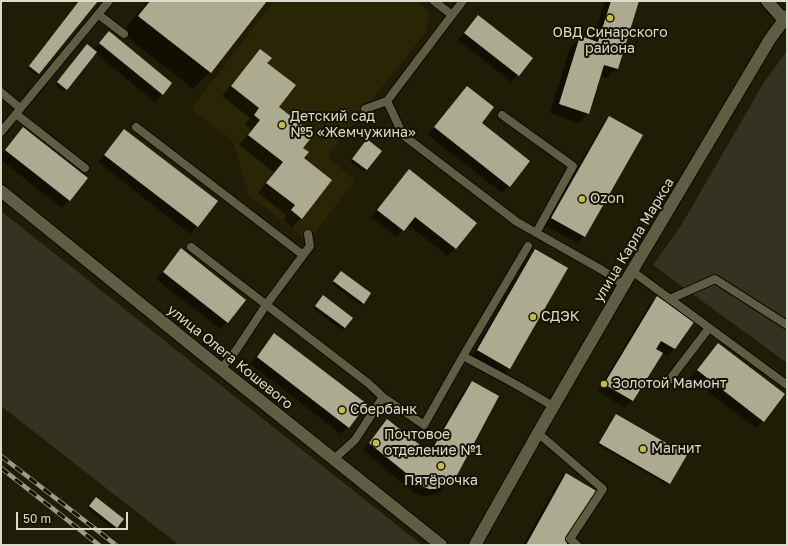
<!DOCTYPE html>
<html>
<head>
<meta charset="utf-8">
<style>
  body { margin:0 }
  #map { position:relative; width:788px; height:546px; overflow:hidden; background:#1f1d05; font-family:"Golos Text",sans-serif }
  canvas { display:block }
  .frame { position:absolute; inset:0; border:2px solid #dcdccd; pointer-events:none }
  .scale { position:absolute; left:16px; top:512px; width:112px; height:18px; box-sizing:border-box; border:2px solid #dcdccd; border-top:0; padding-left:5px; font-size:12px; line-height:14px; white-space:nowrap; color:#dcdccd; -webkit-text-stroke:3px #161400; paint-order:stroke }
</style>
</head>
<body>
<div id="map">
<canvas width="788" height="546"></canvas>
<div class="frame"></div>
<div class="scale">50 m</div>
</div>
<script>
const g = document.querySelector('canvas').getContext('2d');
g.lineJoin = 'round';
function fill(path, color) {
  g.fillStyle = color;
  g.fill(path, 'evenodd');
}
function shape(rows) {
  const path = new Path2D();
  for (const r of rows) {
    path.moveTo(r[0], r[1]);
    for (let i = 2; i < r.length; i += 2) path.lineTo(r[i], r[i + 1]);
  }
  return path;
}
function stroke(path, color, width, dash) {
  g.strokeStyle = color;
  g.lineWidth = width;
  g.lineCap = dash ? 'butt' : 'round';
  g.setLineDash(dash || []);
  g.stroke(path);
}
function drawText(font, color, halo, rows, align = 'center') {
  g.font = font + ' "Golos Text",sans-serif';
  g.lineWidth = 4;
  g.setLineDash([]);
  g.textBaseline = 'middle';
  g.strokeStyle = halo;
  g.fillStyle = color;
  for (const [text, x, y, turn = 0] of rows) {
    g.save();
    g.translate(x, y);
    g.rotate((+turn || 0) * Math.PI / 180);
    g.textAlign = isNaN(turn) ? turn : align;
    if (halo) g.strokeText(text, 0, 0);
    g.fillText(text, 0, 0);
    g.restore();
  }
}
const built = shape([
  [274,1,416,1,429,12,426,32,329,153,333,162,355,180,315,233,302,236,249,196,233,141,191,109]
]);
const green = shape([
  [787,51,787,363,653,265,682,224,763,84],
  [1,211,422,545,179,545,1,406]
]);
const shadow = shape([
  [80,1,97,1,37,75,28,69],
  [148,1,266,1,210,72,193,89,122,33],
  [605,1,638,1,617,68,607,78,600,76,588,113,579,123,550,113,570,47,580,38,592,41],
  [478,16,518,75,511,82,458,40],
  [102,40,171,83,155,102,95,53,64,92,55,85,87,45,93,50],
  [260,50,266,64,277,107,302,148,301,218,292,228,283,220,286,215,258,193,274,172,239,145,251,130,245,125,250,118,222,96,251,60],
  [467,87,480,123,528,162,502,193,428,135],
  [610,118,584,236,577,243,545,225,602,125],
  [23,128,86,178,62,208,1,160,1,154],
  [125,130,216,201,190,234,98,162],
  [365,142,381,151,364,172,350,161],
  [409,171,475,223,448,256,407,224,396,237,371,217],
  [181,250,227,322,220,329,156,279],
  [535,250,509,368,502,376,470,358,528,257],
  [339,274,370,293,361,305,332,284],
  [657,297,693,322,674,349,667,356,662,353,632,401,625,408,598,391,649,305],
  [321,299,352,318,342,330,313,309],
  [275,335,348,427,341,434,250,364],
  [718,344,763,421,756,428,690,378,711,351],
  [472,382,454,478,440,492,428,496,421,496,414,493,363,450,380,428,428,453,465,389],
  [614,418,670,483,667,485,598,445],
  [566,474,565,545,523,545,559,481],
  [94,501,117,527,114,530,88,509]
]);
const building = shape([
  [79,1,98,1,39,74,29,66],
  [150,1,267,1,211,73,138,16],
  [611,1,639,1,618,69,604,65,589,114,559,104,580,36,598,42],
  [478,15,533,58,519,76,464,33],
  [109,31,172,83,163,95,99,43],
  [87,44,97,52,67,90,57,82],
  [260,49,272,58,267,63,296,85,279,107,314,134,303,148,309,152,304,158,332,180,302,219,291,210,295,205,266,183,283,162,248,135,260,120,254,115,259,108,231,86],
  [467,86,494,107,482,123,530,161,510,187,434,127],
  [609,116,643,135,585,237,551,218],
  [23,127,88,178,70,201,5,150],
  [124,129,218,201,198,227,104,155],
  [367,139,382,151,367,170,352,159],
  [409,169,477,223,456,249,415,217,404,231,377,210],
  [181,248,246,300,228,323,163,272],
  [535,249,568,268,510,369,477,350],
  [341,271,371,293,364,304,333,281],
  [323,295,353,318,345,328,315,306],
  [657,296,694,322,675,349,661,341,656,349,663,353,633,401,604,384],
  [274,333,367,404,349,428,257,357],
  [718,343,785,394,764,422,697,370],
  [472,381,499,396,455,479,448,485,436,489,429,489,422,486,369,443,387,419,430,453],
  [616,414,687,455,670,484,599,443],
  [566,473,598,492,566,545,526,545],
  [96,497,124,519,117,528,89,506]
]);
const lane = shape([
  [434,1,452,15,387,101,403,135,517,222,602,270,624,285],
  [99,15,124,34],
  [452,15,463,1],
  [1,92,20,108],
  [365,109,387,101],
  [16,114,85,168],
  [502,115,573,166,536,233],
  [136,127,303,255],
  [1,132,109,1],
  [191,247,368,383,383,397,424,425,463,356,515,384,553,406],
  [632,271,787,385],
  [670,299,715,279,787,325],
  [463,356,528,246],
  [221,369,237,349,266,305,310,246,308,234],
  [670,379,709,328],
  [538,433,603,489,570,539,577,545],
  [334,459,355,440,383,397]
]);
const street = shape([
  [767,1,784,20],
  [1,191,221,369,441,545]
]);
const secondary = shape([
  [475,545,538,433,632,271,770,39,787,16]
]);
const rail = shape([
  [1,456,116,545],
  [1,468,99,545]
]);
const markers = [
  [610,18,4,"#c5bc3d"],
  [282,125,4,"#c5bc3d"],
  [582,199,4,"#c5bc3d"],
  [533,317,4,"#c5bc3d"],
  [604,384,4,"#c5bc3d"],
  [342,410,4,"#c5bc3d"],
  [376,443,4,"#c5bc3d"],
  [643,449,4,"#c5bc3d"],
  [441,466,4,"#c5bc3d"]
];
const poiNames = [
  ["ОВД Синарского",610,33,"center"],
  ["района",610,49,"center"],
  ["Детский сад",290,117],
  ["№5 «Жемчужина»",290,133],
  ["Ozon",590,199],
  ["СДЭК",541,317],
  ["Золотой Мамонт",612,384],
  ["Сбербанк",350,410],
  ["Почтовое",384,435],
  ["отделение №1",384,451],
  ["Магнит",651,449],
  ["Пятёрочка",441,481,"center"]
];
const streetNames = [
  ["улица Карла Маркса",634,240,-59],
  ["улица Олега Кошевого",230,357,39]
];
fill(built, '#292605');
fill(green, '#343322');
fill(shadow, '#0007');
fill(building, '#adab8f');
stroke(lane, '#090700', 10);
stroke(street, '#090700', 14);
stroke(secondary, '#090700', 14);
stroke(lane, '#5f5e43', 8);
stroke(street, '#5f5e43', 12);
stroke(secondary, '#5f5e43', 12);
stroke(rail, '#9c9b89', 4.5);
stroke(rail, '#161400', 3, [9]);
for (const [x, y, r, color] of markers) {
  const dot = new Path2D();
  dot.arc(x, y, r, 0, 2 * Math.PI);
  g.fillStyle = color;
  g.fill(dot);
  stroke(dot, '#161400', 1.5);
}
drawText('14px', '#dcdccd', '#161400', poiNames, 'left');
drawText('14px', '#dcdccd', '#161400', streetNames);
</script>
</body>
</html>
